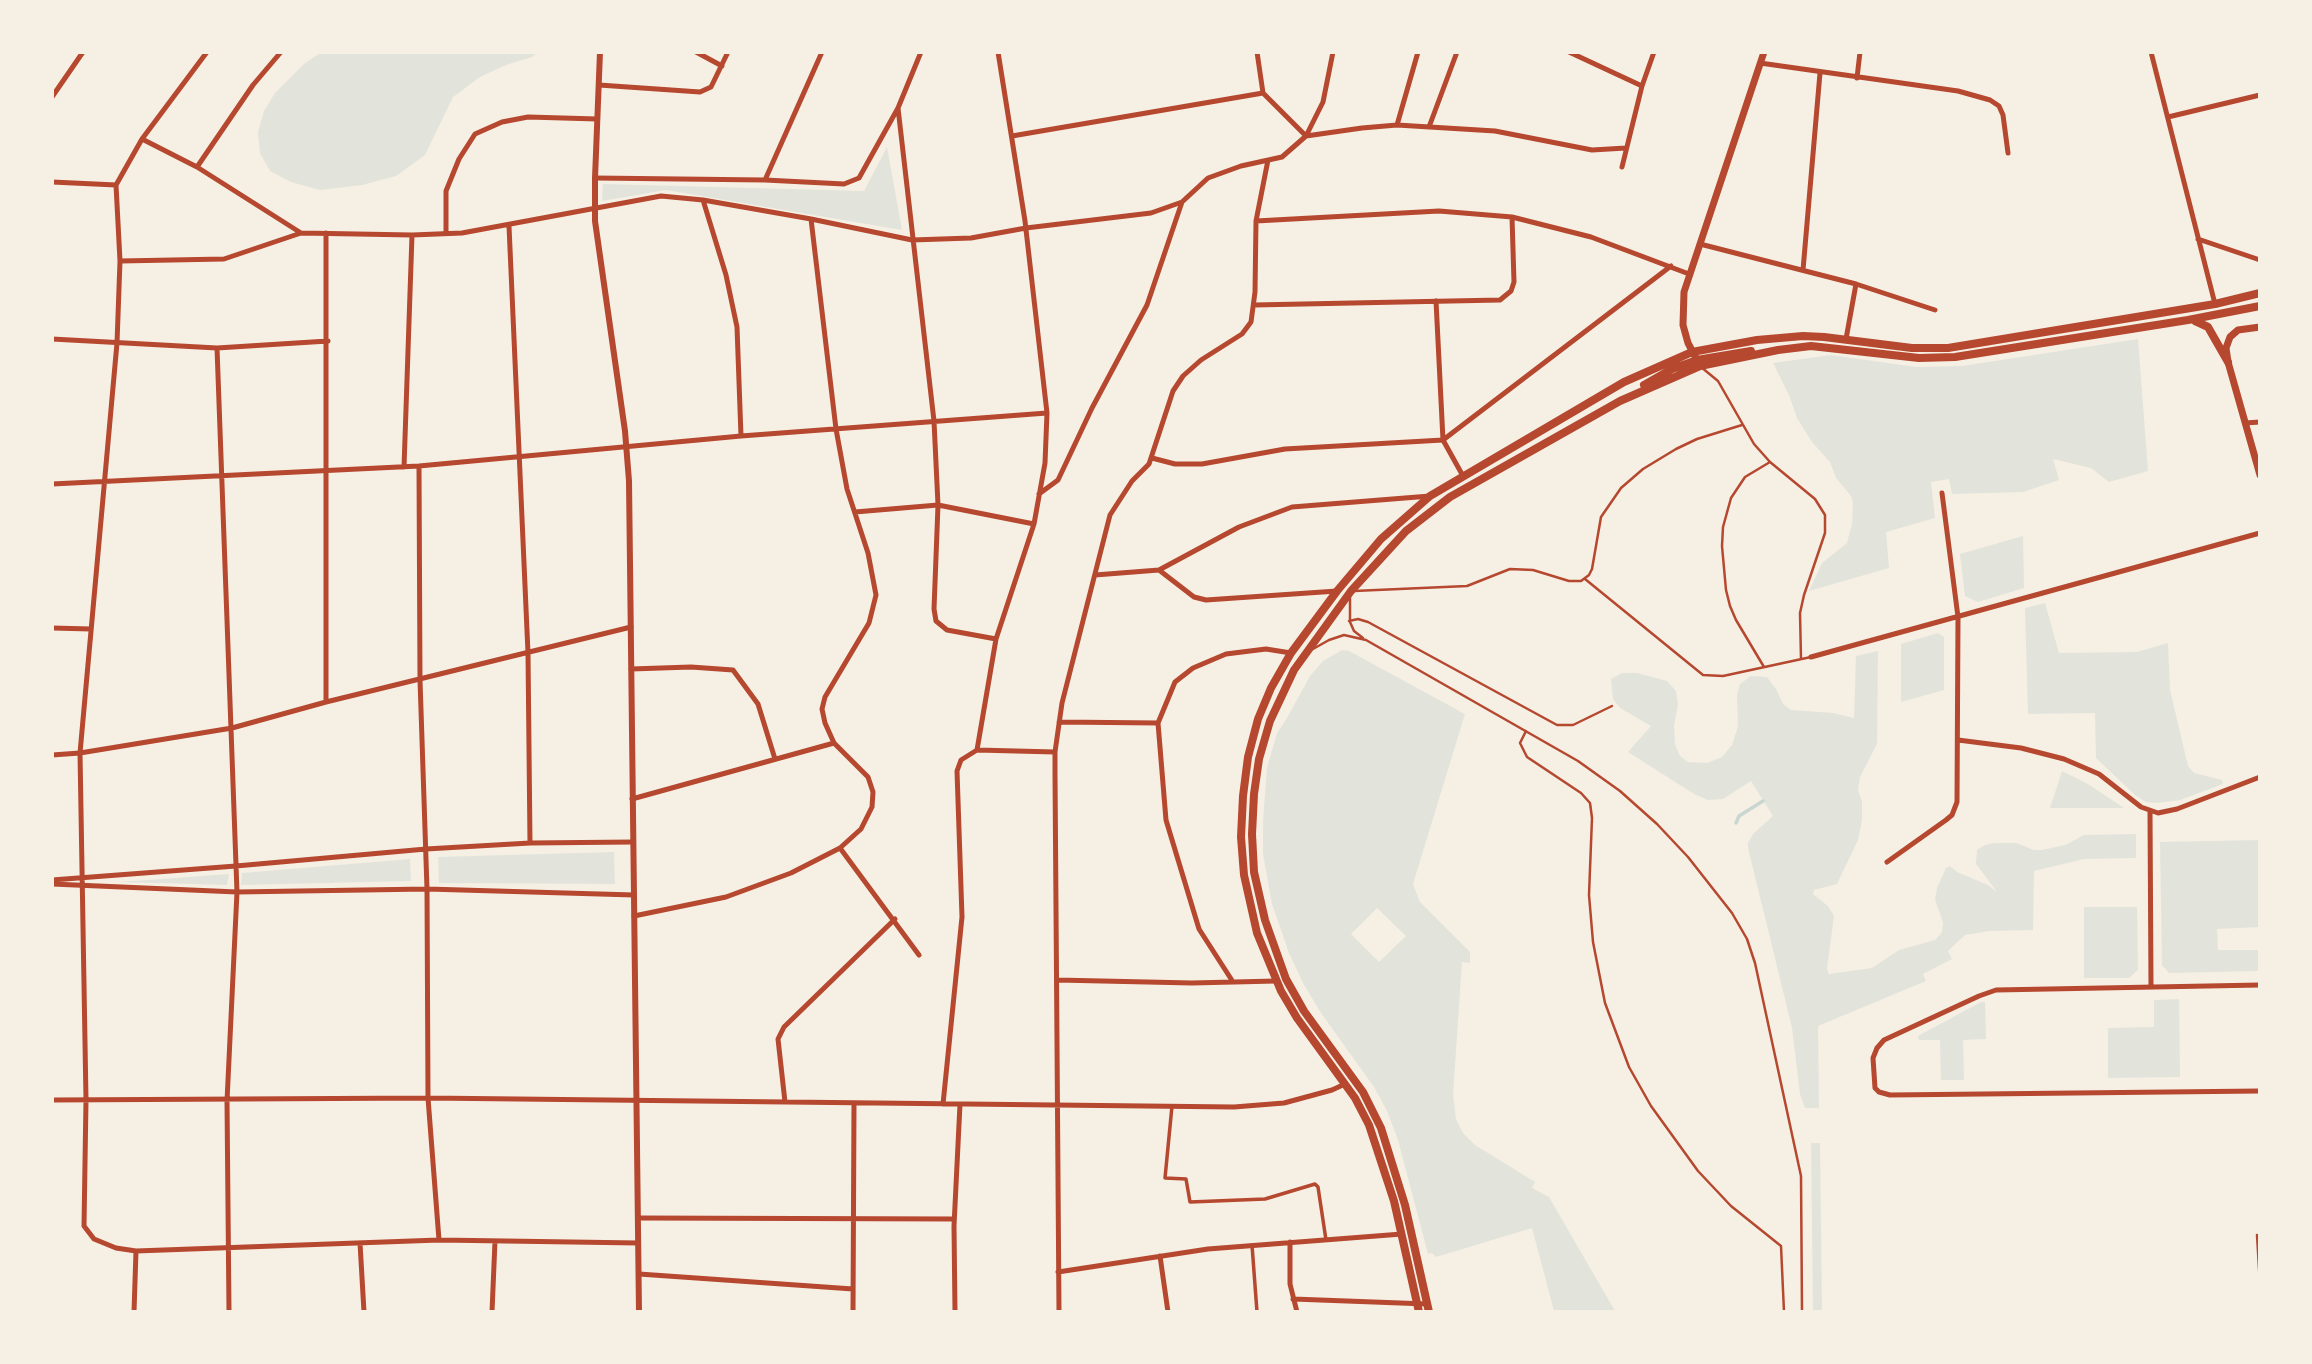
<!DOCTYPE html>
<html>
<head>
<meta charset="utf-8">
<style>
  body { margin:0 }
  #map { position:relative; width:2312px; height:1364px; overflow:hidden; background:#f6efe4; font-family:"Sofia Sans Condensed",sans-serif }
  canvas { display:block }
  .frame { position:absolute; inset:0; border:54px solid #f6efe4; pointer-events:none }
</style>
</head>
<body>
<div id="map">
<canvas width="2312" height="1364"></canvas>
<div class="frame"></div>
</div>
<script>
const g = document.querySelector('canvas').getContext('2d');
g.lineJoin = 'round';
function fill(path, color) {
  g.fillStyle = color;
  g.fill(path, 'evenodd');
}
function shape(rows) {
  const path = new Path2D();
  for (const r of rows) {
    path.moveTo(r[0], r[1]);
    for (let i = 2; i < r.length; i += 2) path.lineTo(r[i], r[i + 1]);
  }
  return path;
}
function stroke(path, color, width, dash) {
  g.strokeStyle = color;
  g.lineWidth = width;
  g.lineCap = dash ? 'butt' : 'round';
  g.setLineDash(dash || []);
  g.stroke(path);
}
const green = shape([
  [320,53,320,52,537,53,532,57,506,65,480,77,453,97,425,155,396,176,362,185,320,190,291,182,270,171,260,153,258,132,264,111,275,93,305,63],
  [887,147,902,230,666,190,602,201,603,184,864,191],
  [2138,339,2148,471,2109,482,2091,468,2053,459,2059,480,2023,492,1952,494,1949,479,1931,482,1935,518,1886,532,1889,568,1809,591,1822,563,1847,543,1852,524,1853,503,1851,496,1836,478,1830,462,1812,442,1797,418,1789,395,1773,363,1831,355,1916,367,1962,366],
  [2023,536,2024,588,1978,602,1965,596,1960,554],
  [2045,603,2059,653,2137,652,2168,643,2170,690,2188,766,2194,773,2222,780,2223,784,2180,800,2157,803,2146,802,2135,795,2096,758,2095,713,2028,714,2025,608],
  [1938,633,1944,637,1944,690,1901,702,1901,644],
  [1342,650,1349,651,1465,714,1413,884,1420,902,1470,952,1470,963,1462,962,1453,1095,1456,1119,1463,1133,1475,1145,1535,1182,1532,1188,1549,1197,1615,1311,1554,1311,1532,1228,1436,1257,1432,1253,1428,1254,1398,1140,1387,1111,1374,1087,1321,1013,1303,983,1289,953,1272,904,1263,854,1263,821,1267,768,1277,733,1287,718,1310,676,1323,661],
  [1377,908,1406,936,1379,962,1351,934],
  [1878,651,1877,744,1860,777,1858,790,1862,802,1862,820,1858,840,1837,884,1814,890,1813,894,1828,906,1834,916,1827,969,1829,974,1872,968,1899,950,1935,940,1942,932,1943,923,1935,899,1937,888,1946,868,1950,866,1957,872,1988,885,1997,892,1976,864,1977,850,1985,845,1994,843,2016,843,2034,850,2042,850,2065,845,2084,835,2136,834,2136,858,2084,859,2034,871,2033,930,1989,931,1965,935,1948,951,1952,959,1923,974,1926,981,1818,1026,1819,1108,1805,1108,1800,1094,1792,1028,1748,848,1748,843,1753,834,1773,816,1751,781,1723,799,1708,800,1694,794,1628,752,1651,726,1620,708,1613,699,1611,679,1622,673,1637,673,1667,681,1676,691,1678,704,1674,726,1675,744,1680,756,1688,762,1707,763,1722,757,1732,745,1738,726,1737,695,1740,684,1751,676,1767,677,1776,689,1783,704,1791,710,1833,713,1854,718,1856,656],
  [2062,771,2088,784,2124,808,2050,808],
  [2259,840,2259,927,2217,929,2218,950,2259,950,2259,971,2169,973,2162,965,2160,842],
  [614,852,615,884,439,883,438,857],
  [410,859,411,881,241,885,242,873],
  [229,874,227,885,120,882],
  [2084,907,2137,907,2138,970,2129,978,2084,978],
  [2179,999,2180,1077,2108,1078,2108,1028,2154,1027,2154,1000],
  [1981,1002,1985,1002,1986,1039,1963,1040,1964,1080,1941,1080,1940,1040,1919,1040,1918,1036],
  [1811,1143,1820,1143,1822,1311,1813,1311]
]);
const stream = shape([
  [1736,823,1739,816,1763,801]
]);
const service = shape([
  [1701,367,1718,381,1754,444,1770,462,1815,499,1825,515,1825,533,1804,595,1800,613,1801,659],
  [1585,579,1703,675,1723,676,1811,657],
  [1354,591,1467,586,1510,569,1533,570,1569,581,1581,581,1589,575,1592,569,1601,517,1621,488,1643,469,1676,449,1697,439,1742,425],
  [1350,598,1350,622,1354,631,1363,638],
  [1349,621,1358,619,1368,622,1557,725,1573,725,1612,706],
  [1313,649,1329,640,1344,635,1366,640,1578,761,1620,791,1657,824,1688,857,1732,913,1747,939,1755,963,1801,1176,1802,1312],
  [1764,667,1736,620,1730,606,1726,590,1722,546,1723,527,1731,498,1745,477,1770,462],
  [1526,731,1520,743,1527,757,1581,793,1590,803,1592,818,1589,895,1593,942,1605,1003,1629,1067,1651,1106,1698,1171,1731,1206,1781,1246,1784,1312],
  [2257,1235,2260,1285]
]);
const pedestrian = shape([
  [1172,1106,1165,1178,1186,1179,1190,1202,1265,1199,1315,1184,1318,1187,1326,1240],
  [1252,1245,1257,1312]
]);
const minor = shape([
  [207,52,142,139,116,185,120,261,117,343,80,753,86,1100,84,1226,94,1239,116,1248,136,1251,439,1240,638,1243],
  [696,52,722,66],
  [921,52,898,108,934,421,938,505,934,609,936,621,947,630,996,639],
  [1257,52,1263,93,1306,136],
  [1569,52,1642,86],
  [2151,52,2215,304],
  [1760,63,1958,91,1990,100,1999,106,2003,115,2008,153],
  [1857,78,1860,52],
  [599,85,700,92,711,87,728,52],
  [52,97,83,52],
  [2168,117,2260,95],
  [1397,125,1418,52],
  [1429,127,1457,52],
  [1012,136,1263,93],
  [1306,136,1323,102,1333,52],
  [142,139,197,167,301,233,412,235,462,233,661,196,703,200,811,219,912,240,971,238,1026,228,1151,213,1182,202,1208,178,1241,166,1282,157,1306,136,1362,128,1397,125,1495,131,1592,150,1626,148],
  [197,167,253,85,281,52],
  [1622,167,1642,86,1654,52],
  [595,178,765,180,844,184,859,178,898,108],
  [765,180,822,52],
  [52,182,116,185],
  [703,200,726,275,737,327,741,436],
  [1256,221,1439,211,1512,217,1591,237,1689,274],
  [509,226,528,653,530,843],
  [446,233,446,191,459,159,475,134,502,122,528,117,597,119],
  [2198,239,2260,260],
  [1700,244,1856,284,1935,310],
  [120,261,224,259,301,233],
  [1803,270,1820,73],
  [1436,301,1443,440,1463,476],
  [1254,305,1500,300,1511,291,1514,282,1512,217],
  [52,339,217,348,328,341],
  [1846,339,1856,284],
  [217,348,237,892,227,1101,229,1312],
  [2245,423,2260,422],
  [1443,440,1671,266],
  [1152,458,1175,464,1202,464,1285,449,1443,440],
  [419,466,420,680,427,889,428,1098,439,1240],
  [404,467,412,235],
  [52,484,419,466,741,436,1047,413],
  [1039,494,1058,480,1092,408,1147,305,1182,202],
  [855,512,938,505,1034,524],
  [1159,570,1194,597,1206,600,1337,591],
  [1095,575,1159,570,1239,527,1292,507,1430,496],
  [52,628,91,629],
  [1811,657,2260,533],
  [631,669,691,667,733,670,758,704,775,759],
  [326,702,326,233],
  [1059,722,1158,723],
  [1958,740,2021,748,2064,759,2099,774,2141,807,2158,813,2177,809,2260,777],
  [977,750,996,639,1034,524,1045,463,1047,413,1025,221,998,52],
  [52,755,80,753,232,728,326,702,631,627],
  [632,799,834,743],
  [2150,812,2151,987],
  [840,848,919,955],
  [1887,862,1946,820,1952,815,1957,802,1958,617,1942,493],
  [52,880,236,866,426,849,530,843,633,842],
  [52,884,237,892,427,889,634,895],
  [634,916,726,897,791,873,840,848,861,829,872,807,873,792,868,777,834,743,825,723,822,709,825,697,869,623,876,595,868,553,847,489,836,429,811,219],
  [1057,980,1192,983,1276,981],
  [1233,982,1199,929,1166,820,1158,723,1175,682,1193,668,1226,654,1266,649,1291,653],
  [2260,985,1996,990,1979,996,1884,1040,1877,1048,1873,1058,1875,1088,1879,1092,1890,1095,2260,1091],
  [52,1100,428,1098,1234,1107,1284,1103,1332,1090,1345,1084],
  [785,1102,778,1039,784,1027,895,919],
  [943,1104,962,917,957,771,961,760,977,750,1055,752],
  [638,1218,954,1219],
  [1290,1242,1290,1284,1297,1312],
  [360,1243,364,1312],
  [1160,1256,1168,1312],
  [1058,1272,1208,1249,1402,1234],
  [639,1274,853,1289],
  [1293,1299,1427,1304],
  [134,1312,136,1251],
  [492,1312,495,1241],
  [853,1312,854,1103],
  [955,1312,954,1226,960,1104],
  [1059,1312,1055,773,1055,752,1062,703,1110,515,1132,481,1149,464,1173,391,1183,376,1201,360,1242,334,1251,322,1255,292,1256,221,1268,160]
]);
const tertiary = shape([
  [600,52,595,178,595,221,625,431,629,481,639,1312]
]);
const secondary = shape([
  [2260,327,2238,330,2230,337,2226,348,2228,362,2260,475],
  [1697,360,1688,343,1683,325,1684,292,1764,52]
]);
const primary = shape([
  [2195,321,2208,327,2228,362],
  [1644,385,1672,369,1697,360,1751,351],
  [1419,1312,1394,1201,1369,1125,1355,1098,1297,1018,1281,991,1257,933,1244,875,1241,837,1243,796,1248,757,1258,719,1271,688,1291,653,1337,591,1381,539,1430,496,1624,382,1692,352,1757,340,1803,336,1824,337,1912,348,1948,348,2215,304,2260,293],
  [1429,1312,1405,1205,1381,1128,1363,1092,1304,1011,1286,979,1265,920,1254,872,1252,834,1254,794,1259,759,1270,721,1294,670,1351,591,1406,531,1450,497,1620,401,1700,366,1778,350,1811,346,1919,358,1955,357,2188,320,2260,306]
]);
fill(green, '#e2e4dc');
stroke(stream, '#c9d6d2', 3.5);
stroke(service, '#b5482f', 2.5);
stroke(pedestrian, '#b5482f', 3.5);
stroke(minor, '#b5482f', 5);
stroke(tertiary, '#b5482f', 6);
stroke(secondary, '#b5482f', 7);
stroke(primary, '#b5482f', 8);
</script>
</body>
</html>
